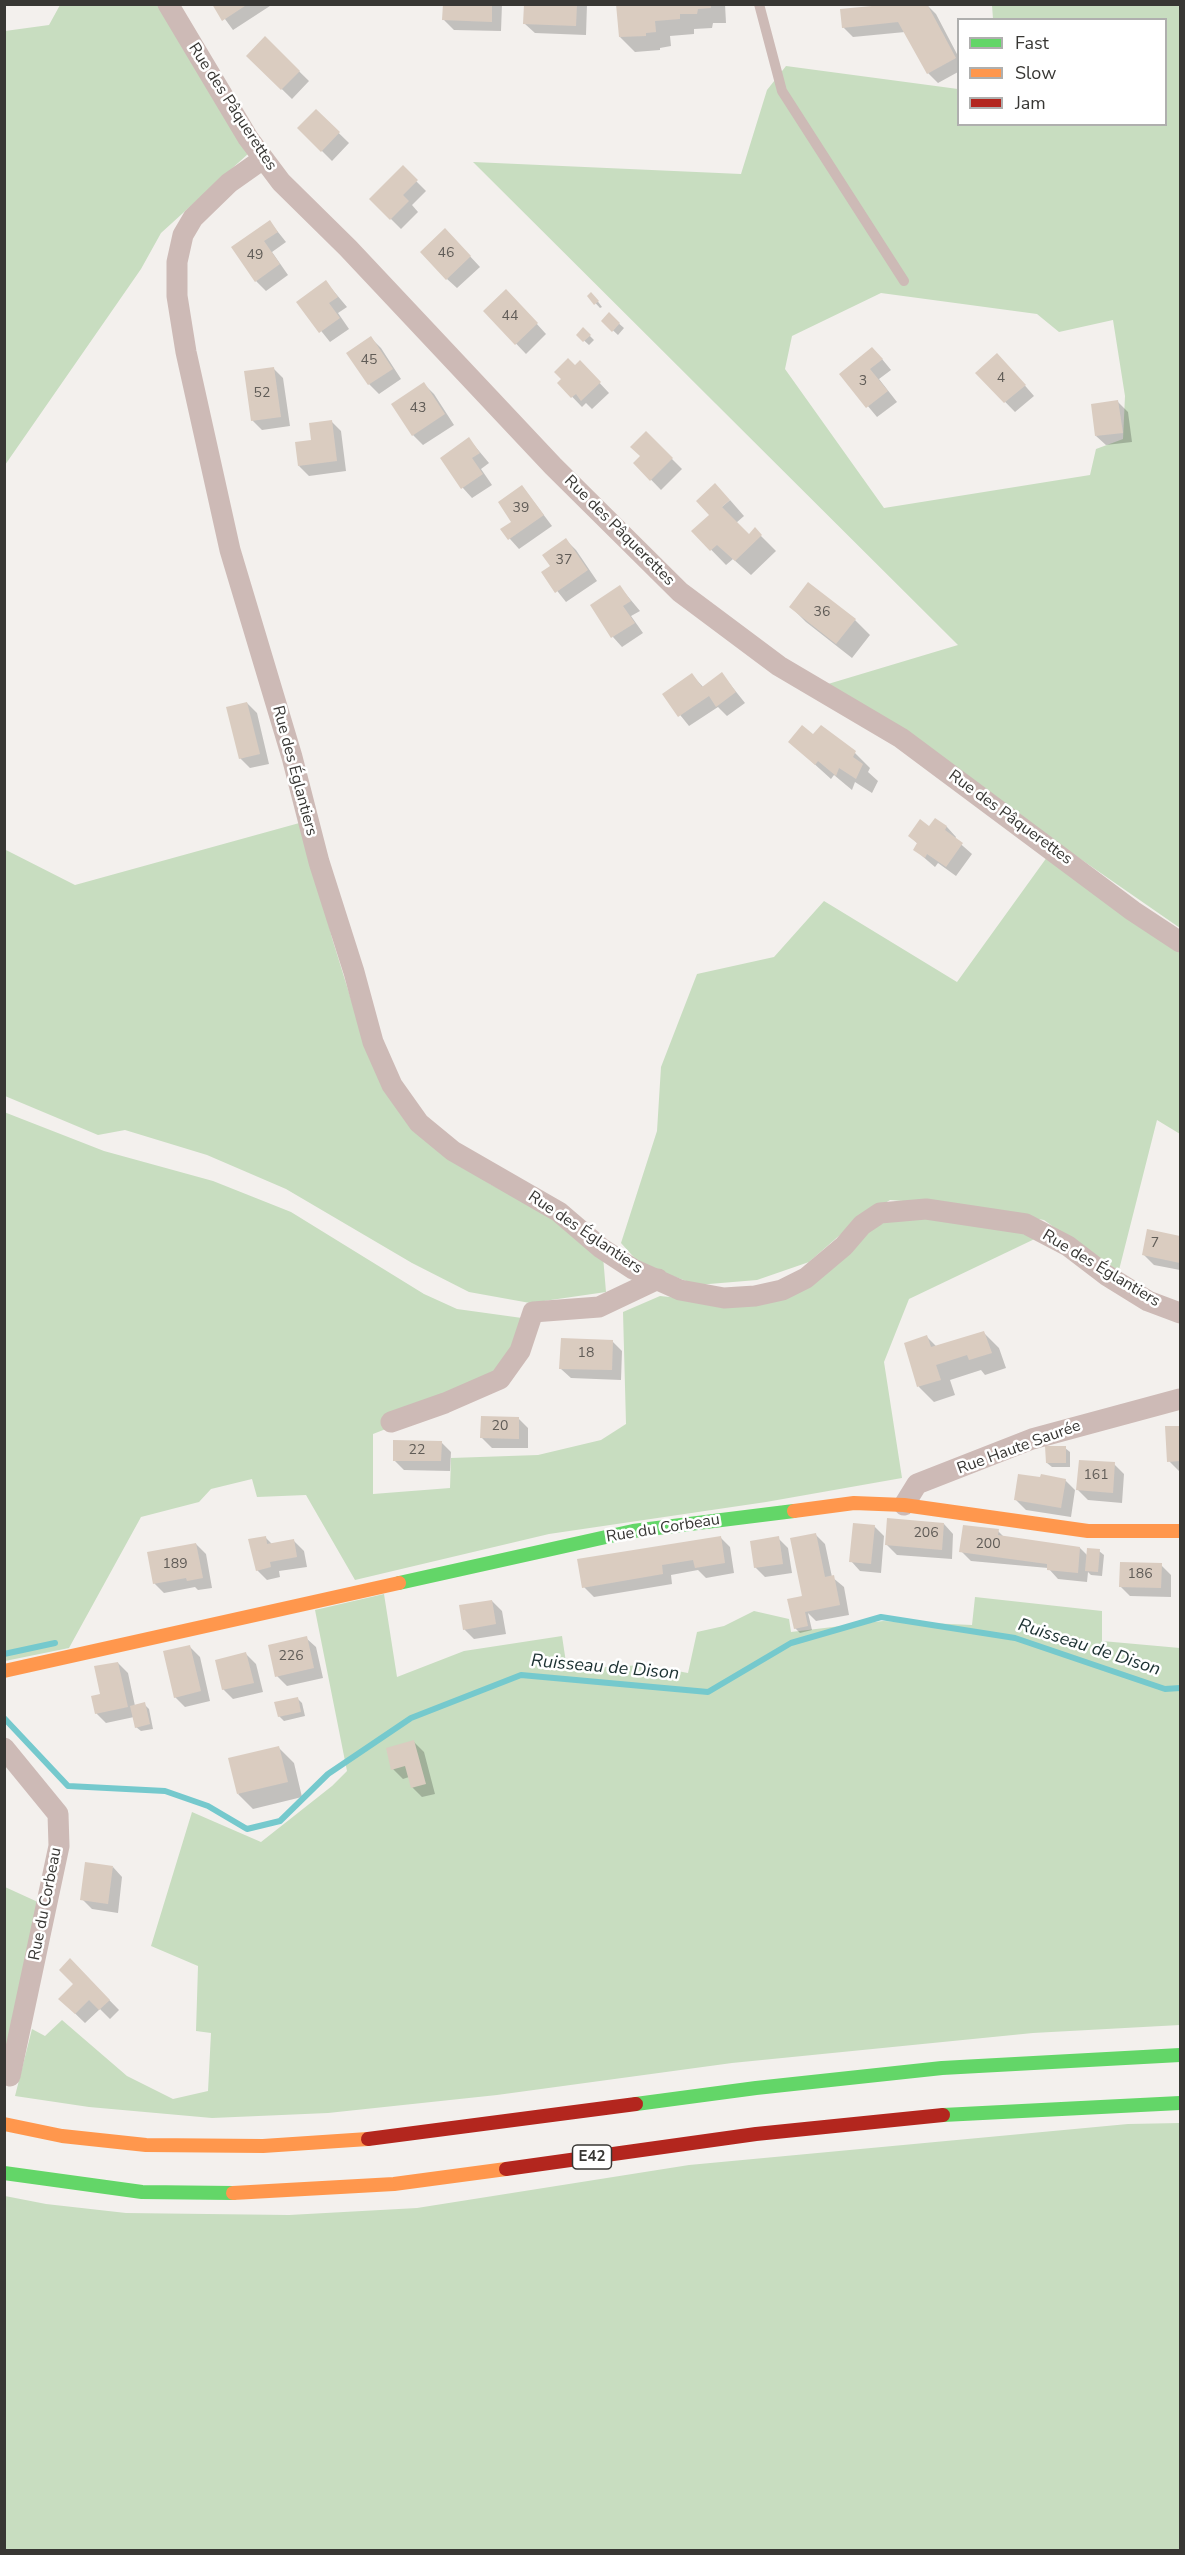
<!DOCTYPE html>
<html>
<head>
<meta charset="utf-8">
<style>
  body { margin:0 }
  #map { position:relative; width:1185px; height:2555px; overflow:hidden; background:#f3f0ed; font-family:"Nunito Sans",sans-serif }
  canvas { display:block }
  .frame { position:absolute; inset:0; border:6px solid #383734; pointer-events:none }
  .legend { position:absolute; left:957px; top:18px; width:210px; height:108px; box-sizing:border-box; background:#fff; border:2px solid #afafae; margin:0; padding:8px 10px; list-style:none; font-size:18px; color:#383734 }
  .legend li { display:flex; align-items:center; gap:12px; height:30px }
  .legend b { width:30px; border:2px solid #afafae }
</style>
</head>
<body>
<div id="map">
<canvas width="1185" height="2555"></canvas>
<div class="frame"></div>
<ul class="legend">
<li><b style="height:8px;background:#63d668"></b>Fast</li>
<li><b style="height:8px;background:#ff974d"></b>Slow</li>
<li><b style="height:8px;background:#b3261e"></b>Jam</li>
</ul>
</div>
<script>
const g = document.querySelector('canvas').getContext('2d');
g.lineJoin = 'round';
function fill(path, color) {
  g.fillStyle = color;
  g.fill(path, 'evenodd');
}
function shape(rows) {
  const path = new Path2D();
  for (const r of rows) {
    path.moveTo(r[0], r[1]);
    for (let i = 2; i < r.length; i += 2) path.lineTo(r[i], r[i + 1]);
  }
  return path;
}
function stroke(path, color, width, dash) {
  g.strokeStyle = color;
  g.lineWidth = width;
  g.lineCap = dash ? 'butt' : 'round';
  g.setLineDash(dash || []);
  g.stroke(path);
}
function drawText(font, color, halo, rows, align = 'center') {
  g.font = font + ' "Nunito Sans",sans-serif';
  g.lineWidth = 5;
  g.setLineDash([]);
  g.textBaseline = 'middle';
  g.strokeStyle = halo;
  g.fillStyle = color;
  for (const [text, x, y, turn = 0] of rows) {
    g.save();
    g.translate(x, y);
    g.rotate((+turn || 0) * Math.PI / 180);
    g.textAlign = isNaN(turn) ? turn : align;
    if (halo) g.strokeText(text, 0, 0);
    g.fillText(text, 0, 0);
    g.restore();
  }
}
const green = shape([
  [60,5,163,5,249,153,161,233,141,269,5,465,5,31,49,25],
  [992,5,1180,5,1180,928,828,684,958,645,473,162,741,174,767,90,786,66,958,89,958,124,1166,124,1166,20,993,19],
  [881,293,1037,314,1059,332,1113,320,1125,396,1123,439,1096,449,1090,475,884,508,785,369,792,336],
  [303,822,332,938,368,1054,413,1131,490,1184,571,1227,603,1256,606,1292,530,1303,469,1292,412,1263,286,1189,207,1155,125,1130,98,1135,5,1096,4,849,75,885],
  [1050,853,1180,949,1180,1134,1157,1120,1118,1274,1044,1220,956,1205,890,1200,856,1221,809,1262,757,1280,697,1285,640,1264,621,1243,657,1131,661,1067,697,974,774,957,824,901,957,982],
  [4,1112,104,1151,213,1181,291,1212,424,1294,457,1309,522,1318,508,1361,469,1389,396,1425,373,1434,373,1494,450,1488,451,1458,538,1455,601,1440,626,1424,623,1312,660,1296,708,1301,756,1301,875,1221,918,1213,1043,1235,909,1299,884,1362,902,1478,766,1502,549,1534,355,1580,306,1495,257,1497,252,1479,211,1489,199,1502,141,1517,69,1648,5,1661],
  [384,1594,397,1677,464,1651,562,1636,567,1669,645,1665,688,1673,697,1632,724,1626,754,1611,789,1619,791,1632,883,1621,972,1625,975,1597,1102,1611,1102,1641,1180,1648,1180,2025,1033,2033,732,2063,497,2095,328,2113,212,2118,89,2107,15,2096,32,2029,45,2036,62,2020,127,2076,173,2099,208,2091,211,2033,196,2031,198,1966,151,1946,192,1812,261,1842,332,1786,347,1771,315,1610],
  [5,1887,40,1903,5,2064],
  [1180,2123,1180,2550,5,2550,5,2196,46,2204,126,2213,289,2215,417,2208,689,2165,1128,2124]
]);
const shadow = shape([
  [214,4,273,4,233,30],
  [444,4,502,4,501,31,454,30,444,20],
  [526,4,587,4,586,35,535,33,525,24],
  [617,4,725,4,726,23,713,23,712,28,694,29,694,34,670,36,671,46,660,48,660,50,635,52,620,37],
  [926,4,936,14,958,56,958,72,938,83,928,73,905,32,853,37,843,27],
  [265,38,309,81,292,99,248,56],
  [316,111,349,143,332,161,299,128],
  [403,168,426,191,412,205,418,212,401,229,371,199],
  [270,222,286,242,272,252,288,275,266,291,256,281,233,247],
  [455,240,480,267,457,288,447,279],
  [326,282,347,307,338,313,349,329,330,342,298,302],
  [589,296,596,299,602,307,600,308],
  [516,301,546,334,526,354,485,311],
  [609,315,624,328,618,335,603,321],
  [583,329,594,340,589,345,578,335],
  [371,338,381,348,401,379,379,394,369,384],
  [882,359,891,370,879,379,897,402,877,417,841,374],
  [580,362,609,393,592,409,586,403,582,407,559,383],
  [1007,365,1034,396,1015,412,977,373],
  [273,368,283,378,290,426,262,430,252,420],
  [424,384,434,394,454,425,423,445,413,435,393,405],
  [1118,402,1128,412,1132,442,1106,445,1096,436],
  [331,421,341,431,346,471,309,476,299,466,313,441],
  [646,433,682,469,661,490,635,463,642,456],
  [469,439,489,463,481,469,492,485,472,498,463,488,442,458],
  [522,486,552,526,519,549,502,530,513,522],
  [730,500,744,516,736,523,749,536,755,530,776,551,751,575,733,559,726,565,693,531],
  [566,540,576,550,597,581,566,602,543,573,552,567],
  [808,584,855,620,870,635,852,658,806,622,791,607],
  [620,587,640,611,631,616,643,633,622,647,613,637],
  [722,674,745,703,727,716,718,707,689,726,664,695,692,675,704,688],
  [247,703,257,713,269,764,250,768,240,758],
  [790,742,855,753,870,768,868,772,878,781,872,793,855,782,852,790,834,775,831,779],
  [936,820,947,827,956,837,955,839,972,854,956,876,938,863,935,867,914,849,918,844,910,836,930,828],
  [1148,1231,1180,1237,1180,1270,1154,1265,1144,1255],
  [984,1333,999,1348,1006,1368,985,1375,981,1370,950,1380,955,1395,934,1402,919,1387,906,1344,927,1337,937,1347],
  [612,1341,622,1351,621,1380,571,1378,561,1369],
  [518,1418,528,1428,528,1448,492,1448,482,1438],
  [1180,1427,1180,1471,1179,1471,1169,1461,1167,1428],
  [441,1442,451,1452,450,1471,404,1470,394,1460],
  [1065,1448,1070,1452,1070,1467,1052,1467,1047,1463],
  [1114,1464,1124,1474,1122,1503,1088,1500,1078,1490],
  [1065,1480,1075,1490,1071,1517,1026,1510,1016,1500],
  [944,1524,953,1534,952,1559,897,1555,887,1545],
  [874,1526,884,1536,881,1573,860,1571,851,1561],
  [998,1531,1005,1538,1080,1548,1088,1556,1099,1551,1104,1555,1102,1576,1091,1575,1088,1572,1087,1582,1058,1579,1048,1568,971,1561,961,1551],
  [815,1534,825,1544,832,1577,844,1587,849,1615,816,1621,808,1613,812,1630,800,1633,795,1628],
  [265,1537,272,1544,294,1541,304,1551,307,1567,279,1571,280,1577,267,1580,257,1570],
  [720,1537,730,1547,734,1573,706,1578,698,1570,671,1575,672,1584,594,1597,584,1587],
  [778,1538,788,1548,792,1573,765,1577,755,1567],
  [196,1544,206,1554,212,1588,198,1590,195,1587,164,1593,154,1583],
  [1161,1565,1171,1575,1171,1597,1130,1596,1120,1586],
  [492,1601,502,1611,506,1634,474,1639,464,1629],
  [306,1638,316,1647,323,1678,287,1686,277,1676],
  [190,1647,200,1657,210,1701,185,1707,175,1697],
  [246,1654,256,1664,263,1692,233,1699,223,1689],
  [118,1663,128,1673,135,1706,144,1704,149,1709,153,1729,141,1731,136,1727,134,1717,106,1723,96,1713,102,1695],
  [297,1698,302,1703,305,1716,284,1721,279,1716],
  [414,1742,424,1752,435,1794,422,1797,412,1787,409,1777,403,1779,393,1769],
  [279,1748,294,1763,302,1797,253,1809,238,1794],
  [113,1867,122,1877,118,1913,92,1909,82,1899],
  [70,1960,119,2010,110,2019,100,2009,85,2023,60,1999,75,1984]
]);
const stream = shape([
  [4,1654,55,1643],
  [4,1718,68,1786,165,1791,208,1806,247,1829,280,1821,328,1774,411,1718,521,1675,708,1692,791,1643,881,1617,1015,1638,1165,1689,1180,1688]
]);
const building = shape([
  [212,4,248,4,222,21],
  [443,4,492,4,492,22,442,20],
  [524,4,577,4,576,26,523,24],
  [616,4,711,4,711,8,698,9,697,14,680,14,680,19,655,21,656,32,646,33,646,36,619,37],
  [893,4,927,4,956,58,927,74,898,22,842,28,840,9],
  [265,36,300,71,281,90,246,56],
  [316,109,340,132,321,152,297,128],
  [403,165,418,180,403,195,409,201,390,220,369,199],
  [270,220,278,232,264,241,280,264,255,282,231,247],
  [445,228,471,256,446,280,420,252],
  [326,280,338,297,329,303,340,318,319,333,296,302],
  [506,289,538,323,515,345,483,311],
  [591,292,599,301,594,305,587,296],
  [609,312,620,323,612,332,601,321],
  [583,327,591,335,583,342,576,335],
  [371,336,393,369,368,385,346,353],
  [872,347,883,359,870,369,888,391,866,408,839,374],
  [997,353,1026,385,1004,403,975,373],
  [568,358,575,365,580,360,601,382,581,401,576,394,571,398,557,383,561,379,554,372],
  [274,367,281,417,251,421,244,371],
  [424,382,445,414,412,436,391,404],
  [1118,400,1123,433,1095,436,1091,404],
  [332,420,337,461,298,466,295,442,311,440,309,423],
  [646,431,673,458,650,481,633,463,640,456,630,447],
  [469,437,480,453,472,458,483,474,461,489,440,458],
  [715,483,730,500,722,507,749,534,755,527,762,535,735,561,717,545,710,551,691,531,709,515,696,501],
  [522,485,544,515,508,540,500,529,511,522,498,502],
  [566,538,588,570,555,593,541,572,550,566,542,555],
  [808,582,856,619,836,644,789,607],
  [620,585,631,601,623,606,635,623,611,638,590,605],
  [722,672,736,692,716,707,709,696,678,717,662,694,692,673,702,687],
  [247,702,260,754,239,759,226,707],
  [802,725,813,734,821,725,856,751,853,757,863,764,856,779,839,768,836,776,818,761,815,765,788,742],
  [935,818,947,826,945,830,963,843,946,867,927,854,925,858,913,850,917,843,908,836,920,819,929,826],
  [1147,1229,1180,1236,1180,1263,1142,1255],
  [984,1331,992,1353,969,1360,967,1355,936,1365,941,1380,917,1387,904,1343,927,1335,931,1347],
  [561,1338,613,1340,612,1370,559,1369],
  [481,1416,519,1417,519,1439,480,1438],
  [1165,1426,1180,1426,1180,1461,1167,1462],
  [393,1440,442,1441,441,1461,393,1461],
  [1045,1446,1066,1446,1066,1463,1046,1463],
  [1079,1460,1115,1462,1113,1493,1076,1490],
  [1018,1474,1040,1477,1041,1474,1066,1479,1061,1508,1014,1500],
  [887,1518,944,1523,942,1550,885,1545],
  [853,1523,875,1525,871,1564,849,1562],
  [963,1525,999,1529,998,1535,1080,1547,1078,1573,1047,1570,1047,1564,959,1552],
  [816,1533,825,1577,834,1575,840,1605,805,1612,808,1626,794,1629,787,1599,802,1596,790,1538],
  [266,1536,267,1544,294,1539,297,1557,270,1562,271,1567,256,1571,248,1539],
  [721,1536,725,1563,695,1568,693,1560,662,1565,663,1574,582,1588,577,1559],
  [779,1536,783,1564,754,1568,750,1541],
  [196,1543,203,1578,187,1581,186,1578,153,1584,147,1552],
  [1087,1548,1100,1549,1098,1572,1085,1571],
  [1120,1562,1162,1563,1161,1588,1119,1587],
  [492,1600,496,1624,463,1630,459,1605],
  [307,1636,314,1668,275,1677,268,1645],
  [190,1645,201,1691,174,1698,163,1651],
  [246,1652,254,1683,222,1690,215,1660],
  [118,1662,128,1707,95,1714,91,1696,100,1694,94,1666],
  [298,1697,301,1712,278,1717,274,1702],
  [145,1702,150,1724,135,1728,130,1706],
  [414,1740,426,1784,411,1788,405,1766,391,1770,386,1748],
  [279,1746,288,1782,237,1794,228,1758],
  [85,1862,113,1866,108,1904,80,1900],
  [70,1958,110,2000,99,2010,89,2000,75,2014,58,1999,73,1984,59,1970]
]);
const lane = shape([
  [759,4,782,91,904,281]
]);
const street = shape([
  [168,4,248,138,281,182,348,248,553,466,680,592,779,666,901,738,1133,911,1180,942],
  [263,159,229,183,193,218,183,235,177,262,177,296,186,352,230,550,292,757,319,862,354,972,373,1042,392,1085,419,1123,453,1151,559,1212,601,1248,633,1269,680,1290,724,1298,755,1296,782,1290,806,1278,844,1246,862,1225,880,1213,926,1209,1026,1224,1068,1246,1106,1275,1148,1301,1180,1313],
  [391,1422,445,1403,500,1379,520,1351,533,1312,599,1307,658,1279],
  [904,1505,917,1484,1032,1439,1180,1399],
  [4,1748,58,1814,59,1846,10,2076]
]);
const fast = shape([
  [399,1583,633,1531,794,1511],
  [636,2104,756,2088,942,2068,1180,2055],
  [943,2115,1180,2103],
  [4,2173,142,2192,233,2193]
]);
const slow = shape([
  [794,1511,854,1503,904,1505,1088,1531,1180,1531],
  [4,1671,399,1583],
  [4,2124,62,2136,146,2145,263,2146,368,2139],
  [233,2193,394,2184,506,2169]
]);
const jam = shape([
  [368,2139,636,2104],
  [506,2169,756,2134,943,2115]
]);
const numberNames = [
  ["46",446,254],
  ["49",255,256],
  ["44",510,317],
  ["45",369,361],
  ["4",1001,379],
  ["3",863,382],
  ["52",262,394],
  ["43",418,409],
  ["39",521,509],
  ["37",564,561],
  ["36",822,613],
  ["7",1155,1244],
  ["18",586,1354],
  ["20",500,1427],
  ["22",417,1451],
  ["161",1096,1476],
  ["206",926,1534],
  ["200",988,1545],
  ["189",175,1565],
  ["186",1140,1575],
  ["226",291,1657]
];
const shields = [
  [592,2157,39]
];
const shieldNames = [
  ["E42",592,2157]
];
const streetNames = [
  ["Rue des Pâquerettes",232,107,57],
  ["Rue des Pâquerettes",619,531,45],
  ["Rue des Églantiers",294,771,75],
  ["Rue des Pâquerettes",1010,818,36],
  ["Rue des Églantiers",585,1233,34],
  ["Rue des Églantiers",1101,1269,31],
  ["Rue Haute Saurée",1019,1448,-20],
  ["Rue du Corbeau",663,1529,-9],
  ["Rue du Corbeau",46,1904,-79]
];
const waterNames = [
  ["Ruisseau de Dison",1089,1648,18],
  ["Ruisseau de Dison",605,1668,5]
];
fill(green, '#c8ddc0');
fill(shadow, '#0003');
stroke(stream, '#75c9cd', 6);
fill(building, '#daccc0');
stroke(lane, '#cdbab6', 10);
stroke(street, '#cdbab6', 21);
stroke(fast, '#63d668', 14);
stroke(slow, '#ff974d', 14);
stroke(jam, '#b3261e', 14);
drawText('14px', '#605c57', null, numberNames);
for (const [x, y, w] of shields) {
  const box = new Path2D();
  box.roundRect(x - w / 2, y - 12, w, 24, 4.5);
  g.fillStyle = '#fff';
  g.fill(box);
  stroke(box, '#383734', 1.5);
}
drawText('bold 15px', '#383734', null, shieldNames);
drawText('16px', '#383734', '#fff', streetNames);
drawText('italic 18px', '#1c3132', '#fff', waterNames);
</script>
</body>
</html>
